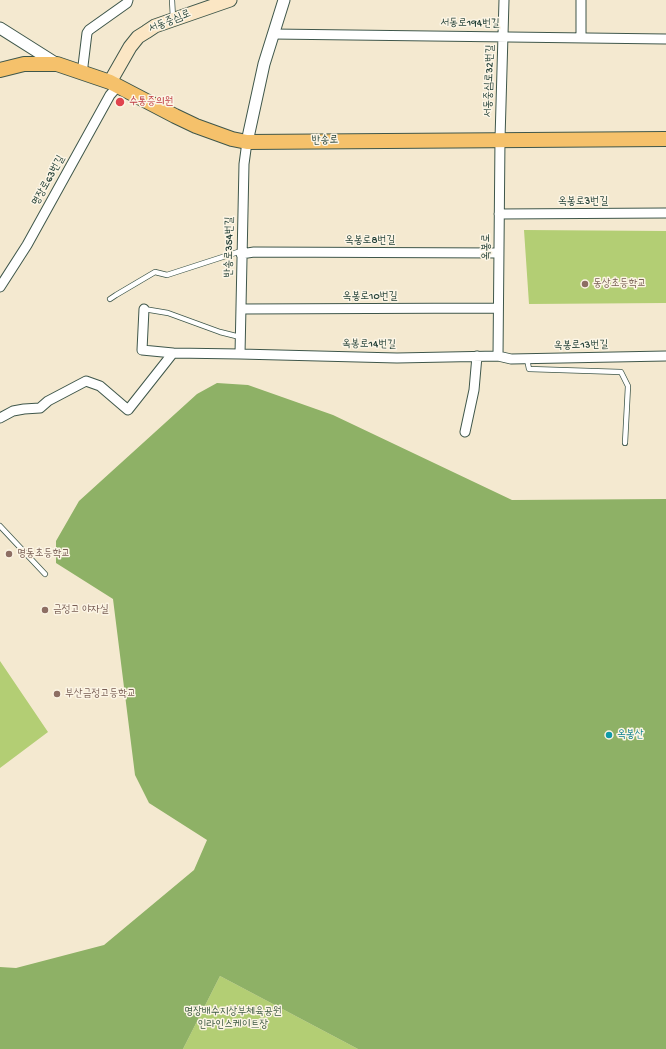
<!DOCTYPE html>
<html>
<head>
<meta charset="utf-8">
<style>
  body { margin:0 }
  canvas { display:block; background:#f4e9d0 }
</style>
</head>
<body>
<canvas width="666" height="1049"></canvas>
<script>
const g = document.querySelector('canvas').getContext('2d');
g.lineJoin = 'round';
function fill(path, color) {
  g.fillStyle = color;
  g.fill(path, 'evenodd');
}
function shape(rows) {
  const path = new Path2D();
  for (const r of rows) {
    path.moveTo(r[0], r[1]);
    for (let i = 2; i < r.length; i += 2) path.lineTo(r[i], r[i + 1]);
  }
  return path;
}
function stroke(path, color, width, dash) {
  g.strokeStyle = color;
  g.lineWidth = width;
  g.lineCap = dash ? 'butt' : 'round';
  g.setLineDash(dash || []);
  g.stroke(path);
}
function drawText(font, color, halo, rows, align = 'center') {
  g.font = font + ' "Gochi Hand","Poor Story",sans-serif';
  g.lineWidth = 3;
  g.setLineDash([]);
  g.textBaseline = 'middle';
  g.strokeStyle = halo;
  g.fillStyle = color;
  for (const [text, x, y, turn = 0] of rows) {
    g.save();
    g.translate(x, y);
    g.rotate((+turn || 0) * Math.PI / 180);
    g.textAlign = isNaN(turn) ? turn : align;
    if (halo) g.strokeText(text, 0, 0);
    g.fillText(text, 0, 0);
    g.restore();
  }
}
const green = shape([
  [524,230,666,231,666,303,529,304],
  [0,661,48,732,0,768],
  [220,976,358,1049,183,1049]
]);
const forest = shape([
  [217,383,248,385,333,415,512,500,666,499,666,1049,358,1049,220,976,183,1049,0,1049,0,967,16,968,104,945,194,870,207,840,149,803,135,775,113,599,56,563,56,541,79,501,197,394]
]);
const service = shape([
  [172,0,173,18],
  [110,299,116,295,155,272,167,275,238,252,241,254],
  [144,309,168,313,220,332,240,337],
  [527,359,529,369,621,372,628,386,625,443],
  [0,526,45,574]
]);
const minor = shape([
  [581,0,581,38],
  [273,34,666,39],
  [82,74,87,33,89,30,127,3,128,0],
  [499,214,666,213],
  [241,254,254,252,499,253],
  [0,287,27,245,110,95,118,86],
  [144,309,142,350,173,353],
  [241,309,498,308],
  [240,354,244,164,247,142],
  [498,356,500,139,504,0],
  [0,418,13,411,24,409,40,408,48,401,86,381,100,386,128,410,173,353,240,354,397,358,498,356,511,359,666,356],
  [465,432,474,390,477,356]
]);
const tertiary = shape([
  [0,28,57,64],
  [247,142,264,64,284,0]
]);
const secondary = shape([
  [110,82,130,47,138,37,146,32,155,26,230,0]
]);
const primary = shape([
  [0,70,24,64,57,64,110,82,175,116,196,126,232,139,247,142,666,139]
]);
const markers = [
  [120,102,5,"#e0444e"],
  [585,284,4,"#8d6e63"],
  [9,554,4,"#8d6e63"],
  [45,610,4,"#8d6e63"],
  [57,694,4,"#8d6e63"],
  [609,735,4,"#0f9aa8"]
];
const streetNames = [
  ["서동중심로",170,22,-22],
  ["서동로194번길",470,24,1],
  ["서동중심로32번길",490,81,-88],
  ["반송로",325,141,-1],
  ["명장로63번길",49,181,-61],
  ["옥봉로3번길",583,202],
  ["옥봉로8번길",370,241],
  ["반송로354번길",230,247,-89],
  ["옥봉로",487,247,-90],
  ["옥봉로10번길",370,297],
  ["옥봉로14번길",369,345,1],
  ["옥봉로13번길",581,346,-1]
];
const healthNames = [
  ["수통증의원",129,102]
];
const educationNames = [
  ["동상초등학교",593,284],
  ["명동초등학교",17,554],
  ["금정고 야자실",53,610],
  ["부산금정고등학교",65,694]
];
const cultureNames = [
  ["옥봉산",617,735]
];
const parkNames = [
  ["명장배수지상부체육공원",233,1012],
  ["인라인스케이트장",233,1025]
];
fill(green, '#b3ce74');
fill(forest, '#8eb166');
stroke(service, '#3f574b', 6);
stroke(minor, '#3f574b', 11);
stroke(tertiary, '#3f574b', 13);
stroke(secondary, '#3f574b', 15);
stroke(primary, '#3f574b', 16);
stroke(service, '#fff', 4.5);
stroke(minor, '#fff', 9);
stroke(tertiary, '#fff', 11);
stroke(secondary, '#fbe6c4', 13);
stroke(primary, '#f5c16b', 14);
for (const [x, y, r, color] of markers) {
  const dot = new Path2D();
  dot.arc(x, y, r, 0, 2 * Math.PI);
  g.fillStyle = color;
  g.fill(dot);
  stroke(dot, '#fcf5e5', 1.5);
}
drawText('11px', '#1f3d34', '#fcf5e5', streetNames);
drawText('11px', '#be3a42', '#fcf5e5', healthNames, 'left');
drawText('11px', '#785e54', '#fcf5e5', educationNames, 'left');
drawText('11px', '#0d838f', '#fcf5e5', cultureNames, 'left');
drawText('11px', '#3d5a41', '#fcf5e5', parkNames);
</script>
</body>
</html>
